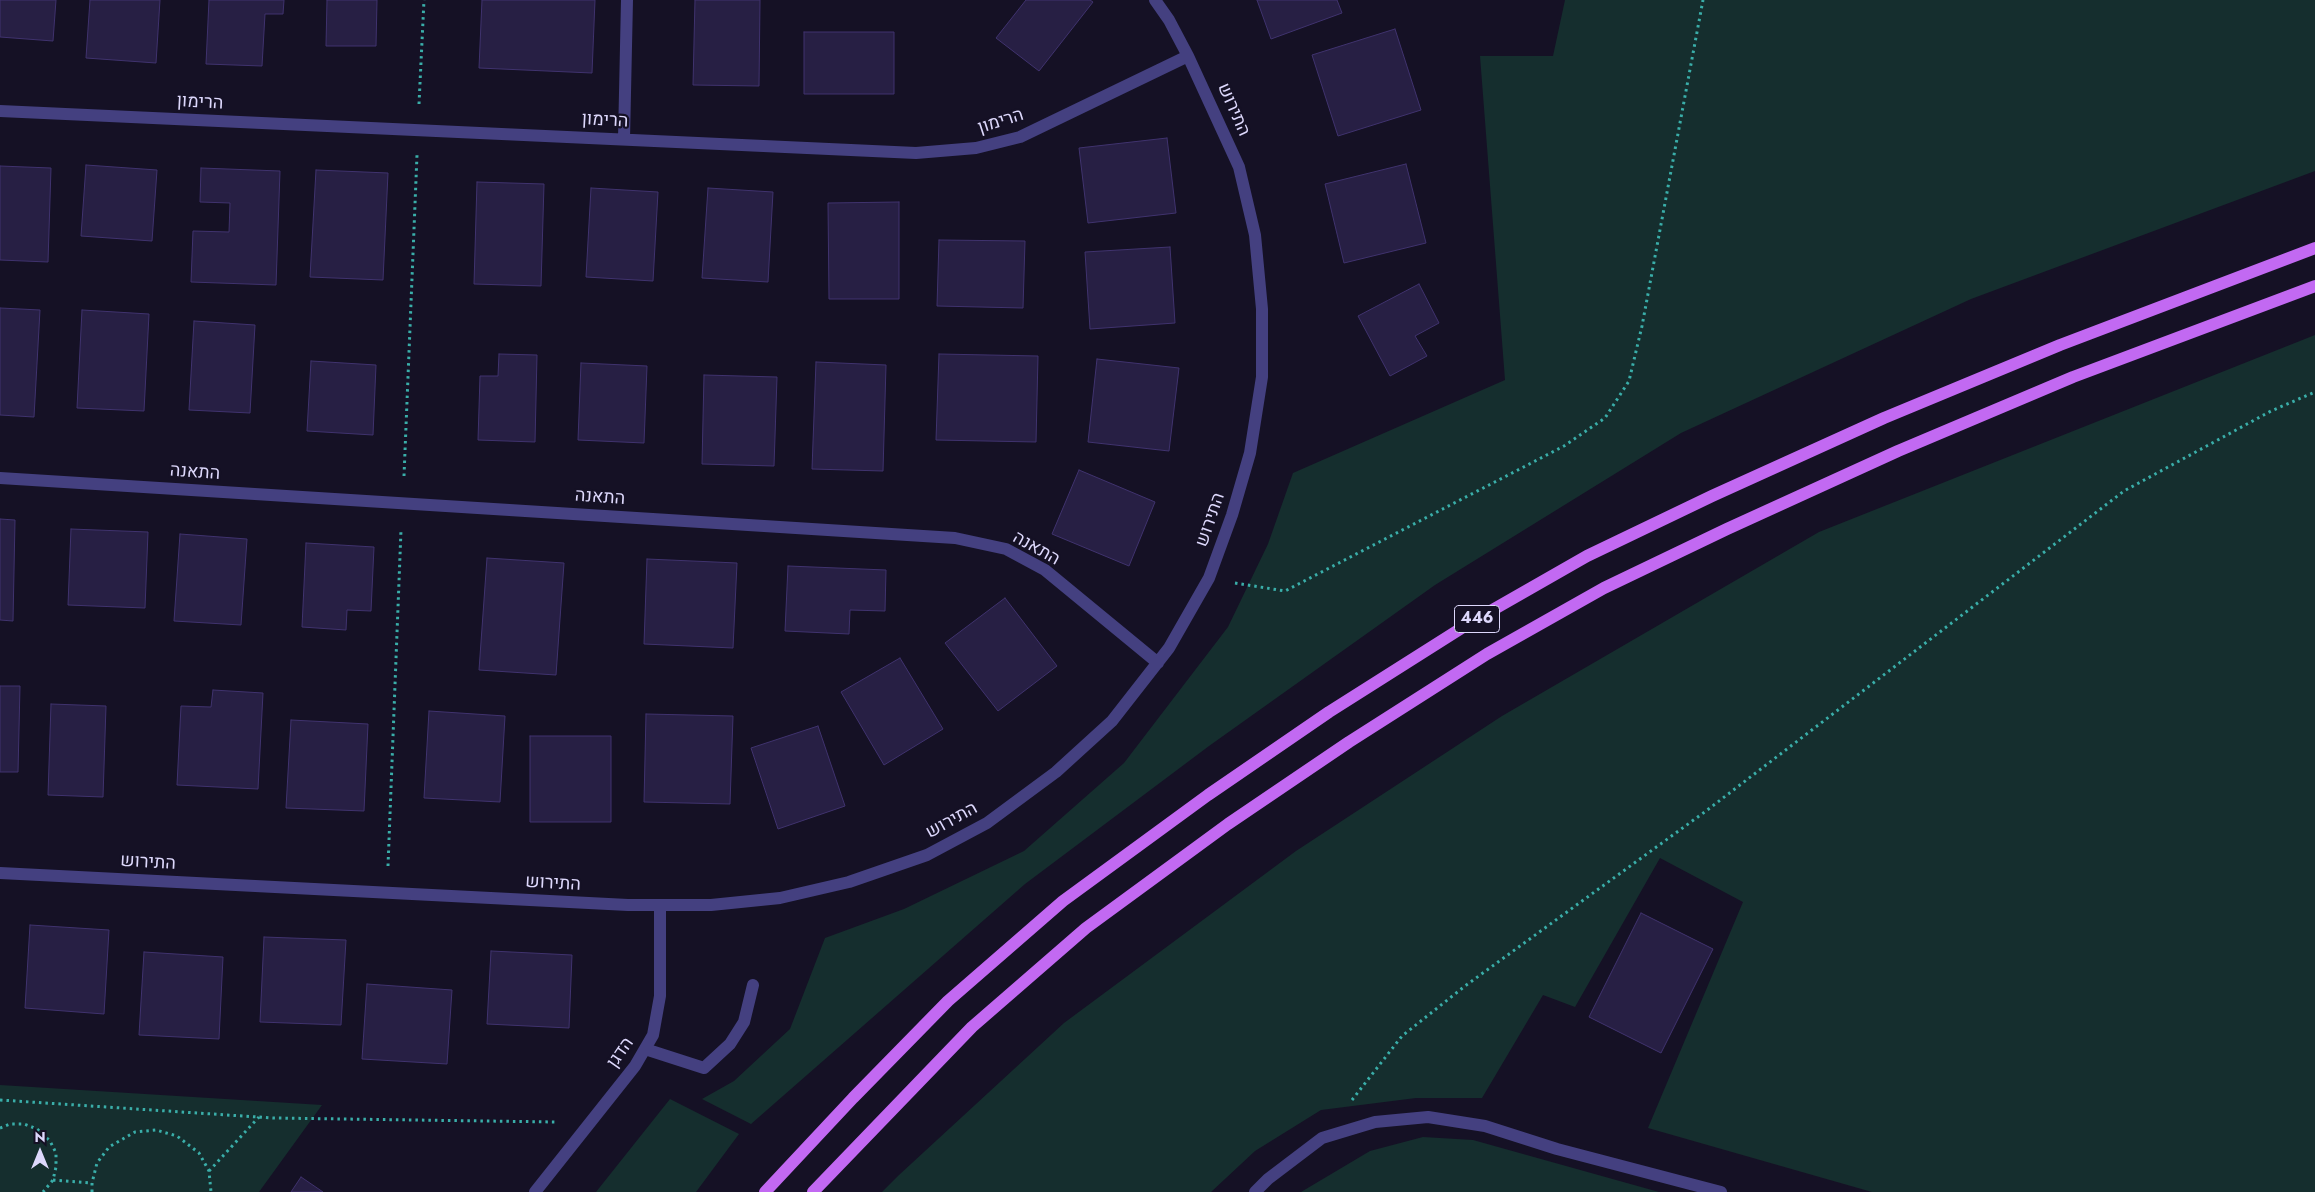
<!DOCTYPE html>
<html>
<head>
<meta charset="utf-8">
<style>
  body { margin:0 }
  #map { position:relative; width:2315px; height:1192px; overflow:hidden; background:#151125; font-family:Jost,sans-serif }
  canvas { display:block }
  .north { position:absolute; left:15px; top:1127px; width:50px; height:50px; -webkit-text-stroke:4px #151125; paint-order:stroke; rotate:0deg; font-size:14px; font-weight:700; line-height:20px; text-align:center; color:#ddd8fc }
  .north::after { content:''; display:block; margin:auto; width:18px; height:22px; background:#ddd8fc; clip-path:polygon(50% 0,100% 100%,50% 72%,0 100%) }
</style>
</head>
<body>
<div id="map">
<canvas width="2315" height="1192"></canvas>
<div class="north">N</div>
</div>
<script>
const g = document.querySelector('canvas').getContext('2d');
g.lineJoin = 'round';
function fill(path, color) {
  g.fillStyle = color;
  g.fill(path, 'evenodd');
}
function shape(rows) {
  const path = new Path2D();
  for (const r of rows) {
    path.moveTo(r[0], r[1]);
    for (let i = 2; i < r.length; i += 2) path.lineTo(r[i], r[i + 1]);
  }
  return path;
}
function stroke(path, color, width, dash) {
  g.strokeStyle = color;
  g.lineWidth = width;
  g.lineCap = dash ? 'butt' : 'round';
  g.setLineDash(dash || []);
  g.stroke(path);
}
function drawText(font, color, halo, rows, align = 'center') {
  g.font = font + ' Jost,Heebo,sans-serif';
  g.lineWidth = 4.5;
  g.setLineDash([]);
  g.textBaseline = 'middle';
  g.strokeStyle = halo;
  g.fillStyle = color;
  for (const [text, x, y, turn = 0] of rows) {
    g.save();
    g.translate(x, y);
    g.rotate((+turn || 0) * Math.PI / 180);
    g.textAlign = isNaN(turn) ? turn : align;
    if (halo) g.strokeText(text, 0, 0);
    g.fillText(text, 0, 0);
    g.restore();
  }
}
const green = shape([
  [1565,0,2315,0,2315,171,1971,299,1681,433,1435,585,1209,746,1025,884,751,1124,702,1099,734,1081,790,1029,825,938,904,909,1024,851,1124,763,1228,627,1268,544,1293,473,1505,380,1480,56,1553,56],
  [2315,335,2315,1192,1872,1192,1648,1128,1743,902,1660,858,1575,1007,1543,995,1482,1098,1416,1098,1321,1110,1255,1151,1211,1192,882,1192,899,1175,1064,1023,1296,851,1502,716,1819,532],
  [0,1085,322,1105,259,1192,0,1192],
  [670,1099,739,1134,696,1192,596,1192],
  [1423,1137,1473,1140,1659,1192,1301,1192,1370,1151]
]);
const building = shape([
  [0,0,56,0,53,41,0,37,0,0],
  [90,0,160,0,156,63,86,58,90,0],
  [209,0,284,0,283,14,265,14,262,66,206,64,209,0],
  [327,0,377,0,376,46,326,46,327,0],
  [482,0,595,0,592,73,479,68,482,0],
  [695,0,760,0,759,86,693,85,695,0],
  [1026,0,1090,0,1093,2,1039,71,996,38,1026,0],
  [1257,0,1337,0,1342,13,1271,39,1257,0],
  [1395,29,1421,110,1338,136,1312,55,1395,29],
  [804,32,894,32,894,94,804,94,804,32],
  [1167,138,1176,213,1088,223,1079,148,1167,138],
  [1406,164,1426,243,1344,263,1325,184,1406,164],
  [86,165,157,170,152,241,81,236,86,165],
  [0,166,51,168,48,262,0,260,0,166],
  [201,168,280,171,276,285,191,282,193,231,229,232,230,203,200,202,201,168],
  [316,170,388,173,383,280,310,277,316,170],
  [477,182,544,184,541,286,474,284,477,182],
  [591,188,658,192,653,281,586,277,591,188],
  [708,188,773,192,768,282,702,278,708,188],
  [899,202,899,299,829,299,828,203,899,202],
  [939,240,1025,241,1023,308,937,306,939,240],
  [1170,247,1175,323,1090,329,1085,252,1170,247],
  [1419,284,1439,323,1415,336,1427,356,1390,376,1358,316,1419,284],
  [0,308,40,310,34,417,0,415,0,308],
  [82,310,149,314,144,411,77,408,82,310],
  [194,321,255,325,250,413,189,410,194,321],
  [499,354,537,355,535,442,478,440,480,376,498,376,499,354],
  [939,354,1038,356,1036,442,936,440,939,354],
  [1097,359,1179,368,1169,451,1088,442,1097,359],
  [311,361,376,365,373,435,307,431,311,361],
  [816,362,886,365,883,471,812,469,816,362],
  [581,363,647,366,644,443,578,440,581,363],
  [704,375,777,377,774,466,702,464,704,375],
  [1079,470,1155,502,1129,566,1052,534,1079,470],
  [0,519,15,520,13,621,0,620,0,519],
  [71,529,148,532,145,608,68,605,71,529],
  [180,534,247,539,241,625,174,621,180,534],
  [306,543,374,547,371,611,347,610,346,630,302,627,306,543],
  [487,558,564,563,556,675,479,670,487,558],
  [647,559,737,563,733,648,644,644,647,559],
  [788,566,886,570,885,611,850,610,849,634,785,631,788,566],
  [1005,598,1057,666,998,711,945,643,1005,598],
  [900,658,943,729,884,765,841,692,900,658],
  [0,686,20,686,18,772,0,772,0,686],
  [213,690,263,693,258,789,177,785,181,706,211,707,213,690],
  [51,704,106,706,103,797,48,795,51,704],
  [429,711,505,716,500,802,424,798,429,711],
  [646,714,733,716,730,804,644,802,646,714],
  [291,720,368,724,364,811,286,808,291,720],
  [818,726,845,806,778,829,751,748,818,726],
  [530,736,611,736,611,822,530,822,530,736],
  [1641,913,1713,949,1661,1053,1589,1017,1641,913],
  [30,925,109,930,104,1014,25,1008,30,925],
  [264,937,346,940,341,1025,260,1022,264,937],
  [491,951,572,955,569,1028,487,1024,491,951],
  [144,952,223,957,219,1039,139,1035,144,952],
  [367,984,452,990,447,1064,362,1059,367,984],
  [301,1177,323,1192,291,1192,301,1177]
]);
const path = shape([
  [419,104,424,0],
  [404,476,417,155],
  [1235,583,1285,591,1564,446,1605,418,1629,381,1642,326,1703,0],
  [388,866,401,530],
  [0,1100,273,1118,556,1122],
  [1352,1100,1402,1036,1465,986,1706,811,2124,491,2271,411,2315,392],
  [0,1128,10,1124,24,1124,37,1129,50,1141,56,1153,56,1167,53,1180,43,1192],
  [209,1171,259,1117],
  [53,1180,92,1183],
  [92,1192,92,1183,97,1163,109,1147,135,1132,156,1130,177,1136,199,1153,209,1171,211,1192]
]);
const minor = shape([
  [0,111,916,153,976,148,1020,137,1188,56],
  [624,139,627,0],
  [0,478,955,538,1006,549,1045,570,1158,663],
  [0,873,628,905,711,905,780,898,849,882,927,855,987,823,1056,772,1112,721,1169,648,1209,578,1232,515,1250,453,1262,377,1262,309,1255,235,1239,167,1188,56,1169,20,1155,0],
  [645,1049,704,1068,730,1044,744,1022,753,985],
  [535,1192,635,1066,653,1035,660,996,660,905],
  [1255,1192,1268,1179,1322,1138,1375,1122,1428,1117,1485,1126,1557,1149,1721,1192]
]);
const major = shape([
  [765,1192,853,1098,948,1001,1063,901,1208,795,1329,712,1468,624,1587,556,1712,496,1884,418,2060,345,2315,248],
  [813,1192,972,1027,1086,928,1228,824,1349,742,1487,654,1604,588,1727,529,1898,451,2073,377,2315,286]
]);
const shields = [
  [1477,619,45]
];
const shieldNames = [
  ["446",1477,619]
];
const streetNames = [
  ["הרימון",200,103,3],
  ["התירוש",1233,110,66],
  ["הרימון",605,121,3],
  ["הרימון",1001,122,-18],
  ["התאנה",195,473,4],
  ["התאנה",600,498,4],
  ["התירוש",1211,520,-71],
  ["התאנה",1036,549,29],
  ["התירוש",952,821,-29],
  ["התירוש",148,863,3],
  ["התירוש",553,884,3],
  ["הדגן",621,1053,-55]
];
fill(green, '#152e2e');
fill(building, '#271f44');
stroke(building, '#40336e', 1);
stroke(path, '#3aaea9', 3, [2.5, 4]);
stroke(minor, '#444080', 12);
stroke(major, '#c269f2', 12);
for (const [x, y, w] of shields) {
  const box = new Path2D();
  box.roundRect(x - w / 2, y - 13.5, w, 27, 4);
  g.fillStyle = '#151125';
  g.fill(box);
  stroke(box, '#ddd8fc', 1);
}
drawText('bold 16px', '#ddd8fc', null, shieldNames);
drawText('18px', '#ddd8fc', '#151125', streetNames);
</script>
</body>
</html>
